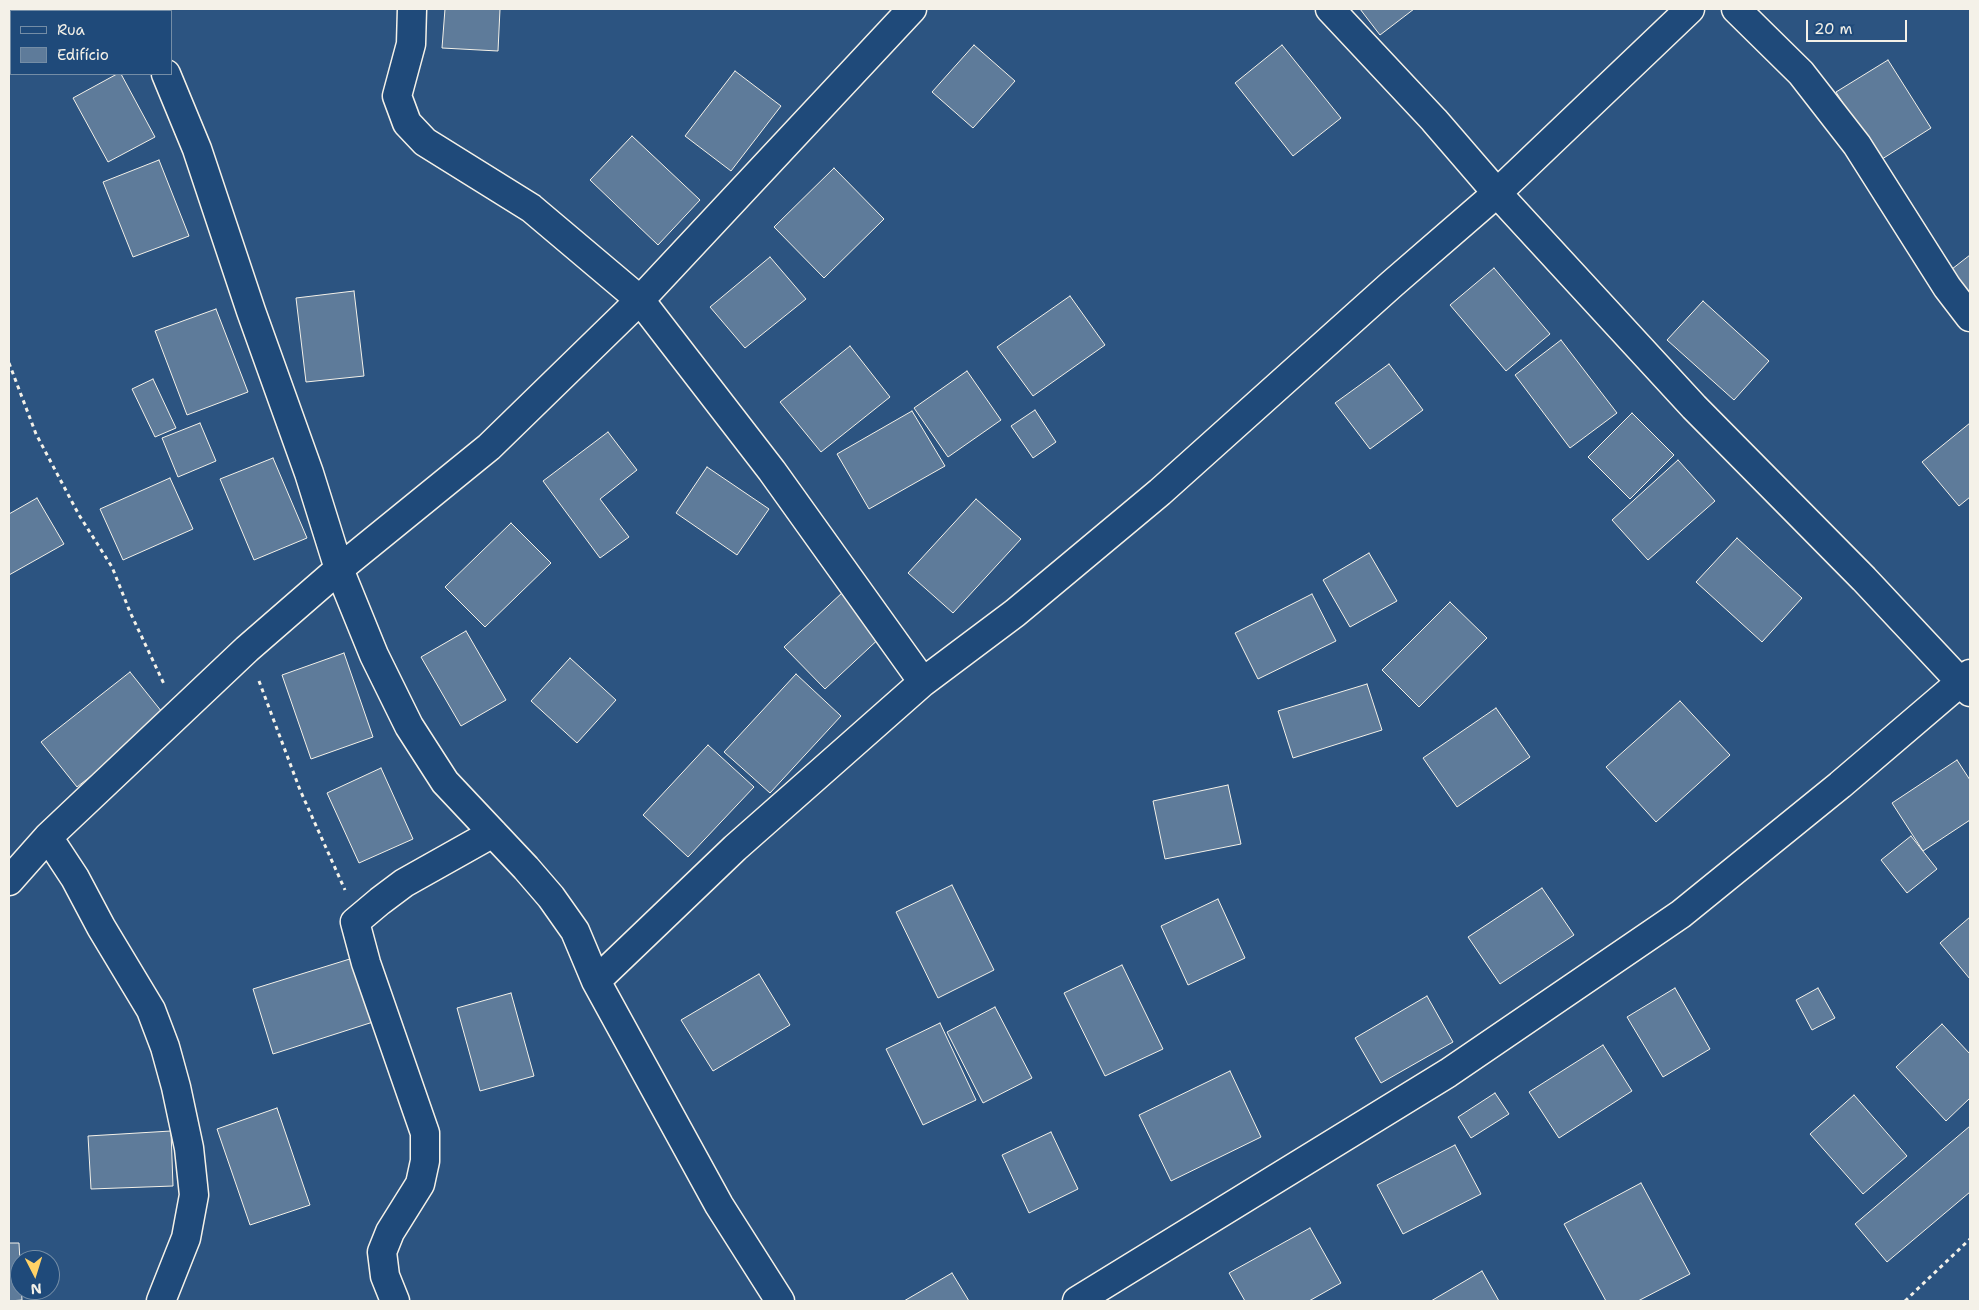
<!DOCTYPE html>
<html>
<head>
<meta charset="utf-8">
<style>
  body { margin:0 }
  #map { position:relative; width:1979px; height:1310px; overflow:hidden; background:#2c5481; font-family:"Shantell Sans",sans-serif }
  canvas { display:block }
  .frame { position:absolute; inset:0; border:10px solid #f4f1e8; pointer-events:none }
  .legend { position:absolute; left:10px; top:10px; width:162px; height:65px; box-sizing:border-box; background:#1f4a7a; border:1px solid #748da6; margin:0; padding:6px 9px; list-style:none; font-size:15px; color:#f4f1e8 }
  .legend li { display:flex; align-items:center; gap:10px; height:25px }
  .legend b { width:25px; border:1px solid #748da6 }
  .north { position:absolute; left:10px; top:1250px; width:50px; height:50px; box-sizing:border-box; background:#1f4a7a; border:1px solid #748da6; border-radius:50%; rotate:175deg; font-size:14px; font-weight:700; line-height:20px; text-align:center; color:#f4f1e8 }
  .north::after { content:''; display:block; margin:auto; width:18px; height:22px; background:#ffd166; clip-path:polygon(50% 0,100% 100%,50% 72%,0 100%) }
  .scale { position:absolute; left:1806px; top:20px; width:101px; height:22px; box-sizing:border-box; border:2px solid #f4f1e8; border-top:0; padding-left:6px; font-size:15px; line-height:18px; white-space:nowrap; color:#f4f1e8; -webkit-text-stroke:4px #1f4a7a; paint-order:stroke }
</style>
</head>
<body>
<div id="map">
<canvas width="1979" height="1310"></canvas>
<div class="frame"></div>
<ul class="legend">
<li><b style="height:6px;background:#1f4a7a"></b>Rua</li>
<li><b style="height:14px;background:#5e7b9a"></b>Edifício</li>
</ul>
<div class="north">N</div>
<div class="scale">20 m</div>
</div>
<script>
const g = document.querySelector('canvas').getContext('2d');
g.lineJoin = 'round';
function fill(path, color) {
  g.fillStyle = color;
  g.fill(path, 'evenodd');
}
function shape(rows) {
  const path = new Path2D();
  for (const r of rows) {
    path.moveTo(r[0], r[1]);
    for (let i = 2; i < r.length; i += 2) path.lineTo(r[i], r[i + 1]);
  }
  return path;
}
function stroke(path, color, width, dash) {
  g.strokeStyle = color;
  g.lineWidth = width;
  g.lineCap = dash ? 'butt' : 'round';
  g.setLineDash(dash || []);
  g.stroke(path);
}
const building = shape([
  [445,9,500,9,498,51,442,48,445,9],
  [1360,9,1414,9,1380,35,1360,9],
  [974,45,1015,81,973,128,932,92,974,45],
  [1282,45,1341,118,1293,156,1235,83,1282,45],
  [1888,60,1931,128,1879,161,1836,92,1888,60],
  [735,71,781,106,731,171,685,136,735,71],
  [117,74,121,74,155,137,108,162,73,98,117,74],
  [632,136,700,200,658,245,590,180,632,136],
  [159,160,189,236,133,257,103,182,159,160],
  [834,168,884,219,824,278,774,227,834,168],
  [1970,255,1970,294,1952,269,1970,255],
  [770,257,806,299,745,348,710,307,770,257],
  [1494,268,1550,334,1506,371,1450,305,1494,268],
  [354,291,364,376,306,382,296,298,354,291],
  [1070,296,1105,345,1033,396,997,347,1070,296],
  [1703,301,1769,361,1734,400,1667,340,1703,301],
  [216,309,248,392,187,415,155,331,216,309],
  [1561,340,1617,413,1570,448,1515,375,1561,340],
  [850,346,890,397,821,452,780,402,850,346],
  [1389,364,1423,410,1370,449,1335,403,1389,364],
  [967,371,1001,420,948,457,914,408,967,371],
  [153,379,176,428,155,437,132,389,153,379],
  [1035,410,1056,442,1033,458,1011,426,1035,410],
  [912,411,945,466,869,509,837,454,912,411],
  [1632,413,1674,455,1630,499,1588,457,1632,413],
  [200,423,216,461,178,477,162,438,200,423],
  [1970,423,1970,497,1959,506,1922,462,1970,423],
  [608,432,637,470,600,499,629,537,600,558,543,481,608,432],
  [273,458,307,538,254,560,220,479,273,458],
  [1678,460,1715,501,1648,560,1612,520,1678,460],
  [707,467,769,509,737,555,676,513,707,467],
  [170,478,193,529,123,560,100,509,170,478],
  [37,498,64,544,9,575,9,514,37,498],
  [976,499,1021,539,953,613,908,573,976,499],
  [511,523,551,563,485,627,445,587,511,523],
  [1737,538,1802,598,1762,642,1696,582,1737,538],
  [1369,553,1397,601,1350,627,1323,580,1369,553],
  [843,592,884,634,825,689,784,647,843,592],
  [1312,594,1336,641,1258,679,1235,633,1312,594],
  [1450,602,1487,638,1419,707,1382,670,1450,602],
  [466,631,506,700,461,726,421,657,466,631],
  [344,653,373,737,311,759,282,675,344,653],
  [570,658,616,700,577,743,531,701,570,658],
  [130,672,166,717,77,787,41,742,130,672],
  [796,674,841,716,770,793,724,752,796,674],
  [1367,684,1382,730,1293,758,1278,711,1367,684],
  [1680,701,1730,755,1656,822,1606,767,1680,701],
  [1496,708,1530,757,1457,807,1423,758,1496,708],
  [708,745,754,787,688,857,643,815,708,745],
  [1957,760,1970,780,1970,820,1923,851,1892,803,1957,760],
  [381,768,413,839,359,863,327,793,381,768],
  [1228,785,1241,844,1165,859,1153,801,1228,785],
  [1911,836,1937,869,1907,893,1881,860,1911,836],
  [952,885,994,970,938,998,896,912,952,885],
  [1542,888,1574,935,1500,984,1468,937,1542,888],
  [1218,899,1245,958,1188,985,1161,926,1218,899],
  [1970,917,1970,979,1940,943,1970,917],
  [353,958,373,1022,273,1054,253,989,353,958],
  [1122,965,1163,1049,1105,1076,1064,993,1122,965],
  [759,974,790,1025,713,1071,681,1020,759,974],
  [1675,988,1710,1049,1663,1077,1627,1017,1675,988],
  [1818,988,1835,1018,1812,1030,1796,1000,1818,988],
  [511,993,534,1076,480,1091,457,1008,511,993],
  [1427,996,1453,1042,1381,1083,1355,1038,1427,996],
  [995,1007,1032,1078,983,1103,947,1032,995,1007],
  [940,1023,976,1100,923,1125,886,1049,940,1023],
  [1942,1024,1970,1054,1970,1098,1946,1121,1896,1067,1942,1024],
  [1603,1045,1632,1091,1559,1138,1529,1092,1603,1045],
  [1230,1071,1261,1137,1171,1181,1139,1115,1230,1071],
  [1495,1093,1509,1114,1471,1138,1458,1117,1495,1093],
  [1854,1095,1907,1156,1863,1194,1810,1134,1854,1095],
  [277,1108,310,1205,250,1225,217,1129,277,1108],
  [1970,1126,1970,1192,1887,1262,1855,1224,1970,1126],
  [171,1131,173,1186,91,1189,88,1136,171,1131],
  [1051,1132,1078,1189,1029,1213,1002,1155,1051,1132],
  [1455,1145,1481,1194,1403,1234,1377,1185,1455,1145],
  [1641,1183,1690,1274,1638,1301,1606,1301,1564,1224,1641,1183],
  [1310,1228,1341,1283,1309,1301,1245,1301,1229,1273,1310,1228],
  [9,1243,19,1243,22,1300,9,1301,9,1243],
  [1482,1271,1499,1301,1431,1301,1482,1271],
  [952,1273,969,1301,904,1301,952,1273]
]);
const path = shape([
  [9,363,36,434,79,515,112,567,130,612,164,684],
  [259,681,300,790,345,890],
  [1905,1301,1970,1239]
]);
const street = shape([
  [139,9,140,11],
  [412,9,411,44,397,96,407,123,425,142,531,208,640,300,772,471,923,682],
  [1330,9,1434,120,1497,193,1694,407,1864,579,1970,692],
  [1736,9,1801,73,1857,145,1947,287,1970,317],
  [29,11,31,9],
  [9,34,11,31],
  [166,74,197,149,251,311,309,473,339,569,374,655,409,726,445,782,526,868,551,897,575,931,596,981,719,1205,780,1301],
  [48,837,75,878,101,927,151,1010,165,1047,176,1087,189,1148,194,1195,186,1238,161,1301],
  [9,881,48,837,247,649,339,569,489,447,640,300,912,9],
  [596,981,735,848,923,682,1015,613,1160,492,1392,284,1497,193,1690,9],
  [395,1301,385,1276,382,1252,390,1232,420,1184,425,1161,425,1133,366,963,355,922,380,901,404,883,493,833],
  [1077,1301,1448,1073,1681,914,1840,785,1970,674]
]);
fill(building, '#5e7b9a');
stroke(building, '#f4f1e8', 1);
stroke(street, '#f4f1e8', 31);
stroke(path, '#f4f1e8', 3, [4, 4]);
stroke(street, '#1f4a7a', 28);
</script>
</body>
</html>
